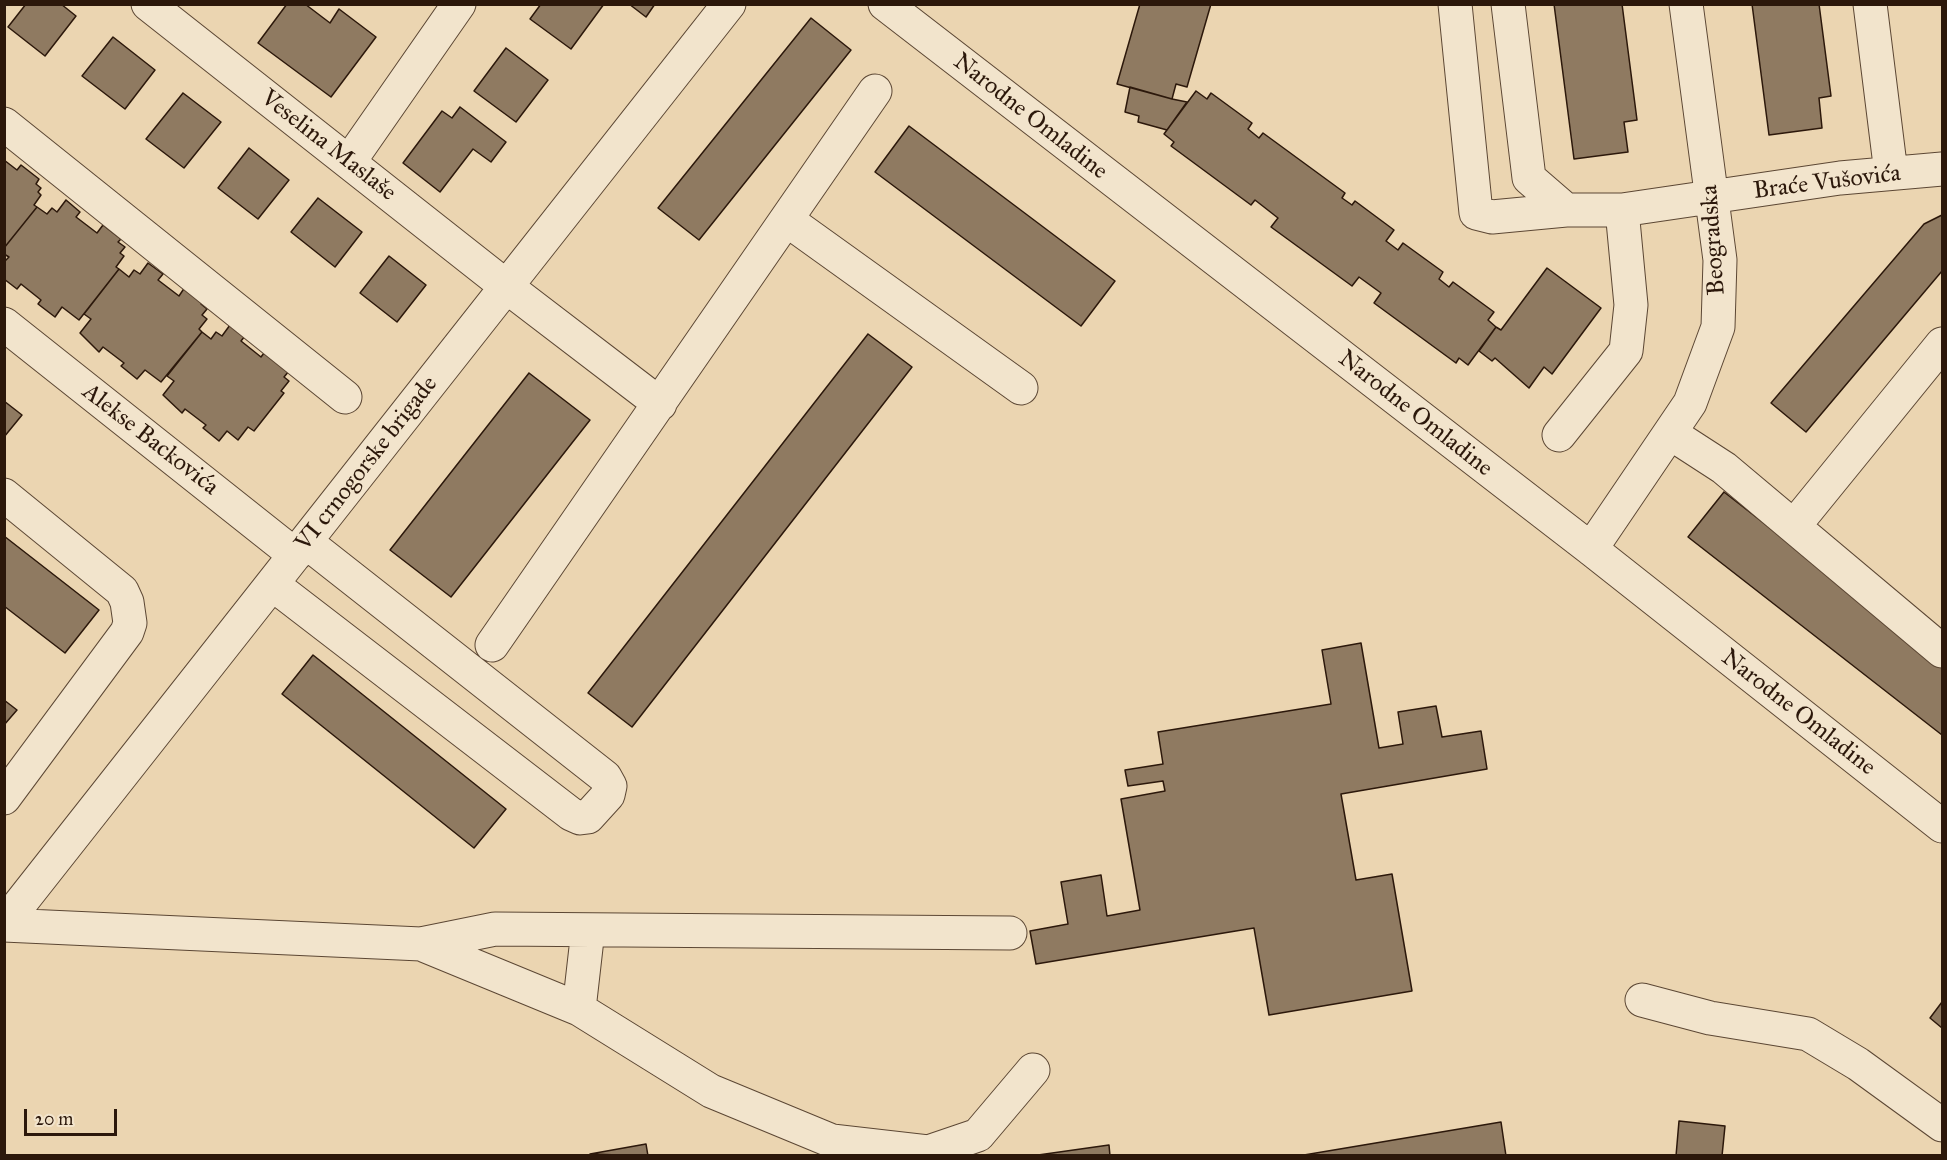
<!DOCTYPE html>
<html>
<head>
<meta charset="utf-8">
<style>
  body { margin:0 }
  #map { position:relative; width:1947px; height:1160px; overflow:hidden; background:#ebd5b1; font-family:"IM FELL Great Primer",serif }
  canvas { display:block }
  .frame { position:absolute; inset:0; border:6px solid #2c180b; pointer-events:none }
  .scale { position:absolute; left:24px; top:1109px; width:93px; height:27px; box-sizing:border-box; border:3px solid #2c180b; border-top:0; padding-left:8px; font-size:18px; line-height:21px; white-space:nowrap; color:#2c180b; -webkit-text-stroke:4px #f2e4cc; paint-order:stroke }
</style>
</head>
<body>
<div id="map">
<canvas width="1947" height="1160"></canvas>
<div class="frame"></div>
<div class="scale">20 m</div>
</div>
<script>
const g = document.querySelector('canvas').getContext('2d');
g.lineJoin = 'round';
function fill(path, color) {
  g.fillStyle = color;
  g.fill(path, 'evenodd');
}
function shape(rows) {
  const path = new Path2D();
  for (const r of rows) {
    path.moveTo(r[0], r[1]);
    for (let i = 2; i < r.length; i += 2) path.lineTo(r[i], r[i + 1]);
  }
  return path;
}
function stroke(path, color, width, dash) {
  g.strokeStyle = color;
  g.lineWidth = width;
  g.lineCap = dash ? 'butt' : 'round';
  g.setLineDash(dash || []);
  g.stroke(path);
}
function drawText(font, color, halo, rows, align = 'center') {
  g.font = font + ' "IM FELL Great Primer",serif';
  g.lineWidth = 4.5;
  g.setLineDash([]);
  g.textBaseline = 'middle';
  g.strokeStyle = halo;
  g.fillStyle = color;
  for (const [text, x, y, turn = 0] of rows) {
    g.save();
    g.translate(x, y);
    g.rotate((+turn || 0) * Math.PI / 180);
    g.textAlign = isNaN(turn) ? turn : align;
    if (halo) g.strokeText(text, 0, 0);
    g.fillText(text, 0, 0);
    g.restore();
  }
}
const building = shape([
  [26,4,61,4,76,16,45,56,8,27,26,4],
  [287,4,305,4,330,23,339,9,376,37,331,97,258,43,287,4],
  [541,4,604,4,571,49,530,19,541,4],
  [629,4,655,4,646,17,629,4],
  [1140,4,1211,4,1187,87,1176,84,1172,99,1117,84,1140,4],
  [1554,4,1622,4,1637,120,1624,122,1628,152,1574,159,1554,4],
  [1752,4,1819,4,1831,96,1819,98,1822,128,1769,135,1752,4],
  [811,18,851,50,699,240,658,208,811,18],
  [113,37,155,70,125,109,82,76,113,37],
  [506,48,548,80,516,122,474,91,506,48],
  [1130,87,1172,99,1187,102,1167,130,1138,122,1139,116,1125,112,1130,87],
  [1196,91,1207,99,1211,93,1252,123,1248,129,1259,138,1263,133,1345,193,1342,198,1352,205,1355,201,1394,230,1386,241,1398,250,1403,243,1443,272,1439,279,1449,287,1453,282,1494,312,1488,320,1496,327,1468,365,1459,358,1456,363,1374,303,1381,293,1359,277,1352,286,1271,227,1278,218,1255,200,1251,205,1171,146,1174,142,1164,134,1196,91],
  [183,93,221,122,184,168,146,139,183,93],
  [460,107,506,142,491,162,473,149,440,192,403,163,442,111,452,118,460,107],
  [909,126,1115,281,1081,326,875,172,909,126],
  [249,148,289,180,258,219,218,188,249,148],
  [4,160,17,170,21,165,39,179,36,184,41,188,38,192,41,195,34,205,37,207,4,248,4,160],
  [318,198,362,232,335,267,291,232,318,198],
  [66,200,80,212,76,217,97,233,103,225,121,239,118,242,125,247,120,253,124,256,116,267,119,269,79,320,62,307,55,317,38,304,41,300,21,284,17,289,4,279,4,262,9,257,4,254,4,248,37,207,47,214,52,208,57,212,66,200],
  [1942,215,1942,271,1806,432,1771,403,1924,224,1942,215],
  [389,256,426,285,397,322,360,293,389,256],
  [148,263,163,274,158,280,179,296,185,287,203,301,201,304,207,309,202,315,207,319,199,329,202,332,161,382,145,370,137,379,121,366,124,363,103,347,99,352,80,333,91,319,84,314,119,269,129,277,134,270,140,274,148,263],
  [1547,268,1601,308,1552,374,1544,367,1529,388,1495,358,1492,361,1479,351,1496,327,1501,330,1547,268],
  [230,325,245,336,241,341,261,357,267,349,289,371,284,377,289,381,281,391,284,393,254,431,248,427,238,440,227,431,219,441,203,428,206,425,185,409,182,413,163,395,174,381,167,376,202,332,211,339,216,332,222,336,230,325],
  [868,334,912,367,632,727,588,693,868,334],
  [529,373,590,420,451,597,390,550,529,373],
  [4,401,22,415,4,437,4,401],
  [1724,492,1942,662,1942,735,1688,537,1724,492],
  [4,536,99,610,65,653,4,606,4,536],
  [1361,643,1379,748,1403,744,1398,712,1436,706,1442,737,1481,731,1487,769,1341,794,1356,880,1392,874,1412,991,1269,1015,1254,928,1036,964,1030,931,1068,924,1061,882,1101,875,1107,916,1140,910,1121,799,1165,791,1163,781,1128,786,1125,770,1163,764,1158,732,1331,704,1322,650,1361,643],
  [313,655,506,809,474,848,282,694,313,655],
  [4,700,17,710,4,725,4,700],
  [1942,1002,1942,1028,1930,1018,1942,1002],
  [1679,1121,1725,1126,1722,1156,1676,1156,1679,1121],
  [1501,1122,1506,1156,1298,1156,1501,1122],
  [646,1144,648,1156,590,1154,646,1144],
  [1109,1145,1110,1156,1031,1156,1109,1145]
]);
const minor = shape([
  [148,4,507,287,660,404],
  [885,4,1591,549,1942,826],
  [1455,4,1476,213,1492,217,1566,210,1622,210,1840,178,1942,169],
  [1508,4,1529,178,1566,210],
  [1870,4,1891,173],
  [4,124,345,397],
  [349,162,459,4],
  [787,220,1021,388],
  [4,324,295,555],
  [1670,433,1724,468,1942,651],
  [1559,435,1626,351,1631,305,1622,210],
  [4,495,122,591,127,602,130,623,127,632,4,798],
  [1794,526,1942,344],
  [1591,549,1690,403,1718,327,1720,260,1686,4],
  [272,584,571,814,580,818,588,817,608,795,610,786,605,777,306,542],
  [492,645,875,91],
  [4,924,729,4],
  [4,925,421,944,579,1009,711,1091,832,1141,928,1152,978,1135,1033,1070],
  [421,944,495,929,1010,933],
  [1642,1000,1710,1018,1808,1034,1858,1064,1942,1125],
  [579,1009,588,930]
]);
const streetNames = [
  ["Narodne Omladine",1030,117,38],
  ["Veselina Maslaše",328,146,38],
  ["Braće Vušovića",1827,183,-7],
  ["Beogradska",1714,240,-94],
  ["Narodne Omladine",1415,414,38],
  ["Alekse Backovića",150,440,38],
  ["VI crnogorske brigade",367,464,-52],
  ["Narodne Omladine",1798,713,38]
];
fill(building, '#8f7a61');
stroke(building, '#2c180b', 1.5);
stroke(minor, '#5c4734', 35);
stroke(minor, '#f2e4cc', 33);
drawText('24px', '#2c180b', '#f2e4cc', streetNames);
</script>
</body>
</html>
